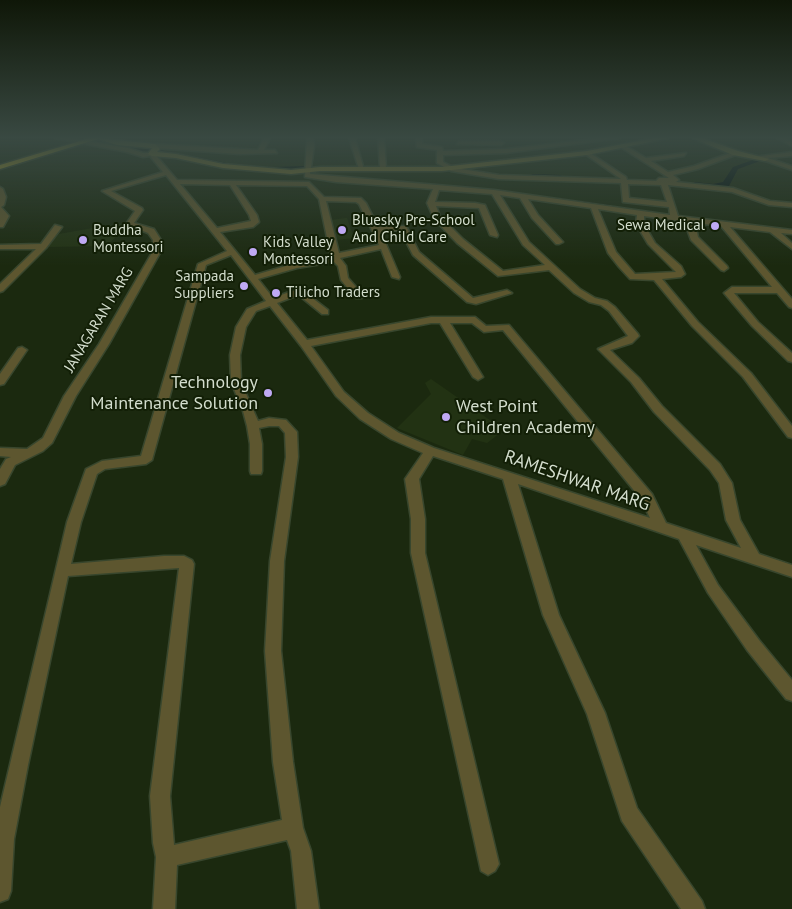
<!DOCTYPE html>
<html>
<head>
<meta charset="utf-8">
<style>
  body { margin:0 }
  canvas { display:block; background:#1b290f }
</style>
</head>
<body>
<canvas width="792" height="909"></canvas>
<script>
const g = document.querySelector('canvas').getContext('2d');
g.lineJoin = 'round';
function fill(path, color) {
  g.fillStyle = color;
  g.fill(path, 'evenodd');
}
function shape(rows) {
  const path = new Path2D();
  for (const r of rows) {
    path.moveTo(r[0], r[1]);
    for (let i = 2; i < r.length; i += 2) path.lineTo(r[i], r[i + 1]);
  }
  return path;
}
function stroke(path, color, width, dash) {
  g.strokeStyle = color;
  g.lineWidth = width;
  g.lineCap = dash ? 'butt' : 'round';
  g.setLineDash(dash || []);
  g.stroke(path);
}
function drawText(font, color, halo, rows, align = 'center') {
  g.font = font + ' "PT Sans",sans-serif';
  g.lineWidth = 4;
  g.setLineDash([]);
  g.textBaseline = 'middle';
  g.strokeStyle = halo;
  g.fillStyle = color;
  for (const [text, x, y, turn = 0] of rows) {
    g.save();
    g.translate(x, y);
    g.rotate((+turn || 0) * Math.PI / 180);
    g.textAlign = isNaN(turn) ? turn : align;
    if (halo) g.strokeText(text, 0, 0);
    g.fillText(text, 0, 0);
    g.restore();
  }
}
const built = shape([
  [347,218,354,238,336,240,330,220],
  [121,223,125,227,107,246,46,247,59,234],
  [431,379,504,430,487,443,472,439,463,455,397,428,431,394,425,383]
]);
const stream = shape([
  [286,168,296,171],
  [542,197,610,206]
]);
const canal = shape([
  [97,141,173,152,232,164,272,167,303,166,307,168,303,170,272,171,232,168,173,156,95,144,94,143,97,141],
  [761,157,764,159,763,160,738,169,729,186,713,188,691,184,695,182,713,184,723,182,733,167,761,157],
  [395,166,443,166,447,168,443,170,393,169,391,168,395,166],
  [532,174,560,175,564,177,560,179,535,178,531,176,532,174]
]);
const street = shape([
  [55,138,69,138,128,148,143,153,154,153,177,180,309,182,324,197,361,198,366,203,378,227,406,226,419,252,473,298,507,290,512,293,476,304,467,302,413,255,400,230,381,232,400,277,399,279,392,277,381,249,340,258,346,266,348,278,364,296,362,298,356,298,341,280,338,266,334,262,297,268,258,279,273,298,292,291,303,291,328,310,328,314,322,314,301,297,293,297,277,303,307,340,431,317,475,317,486,326,509,325,652,494,666,523,741,548,726,520,719,483,710,470,654,412,631,382,598,349,628,336,609,311,601,305,589,302,574,293,549,270,498,276,457,243,434,219,427,203,433,189,336,182,305,177,307,138,313,138,314,146,310,174,494,190,670,215,669,207,623,202,621,183,499,179,451,171,437,163,437,150,417,147,416,138,422,138,422,144,442,147,443,151,506,149,601,138,620,138,506,153,443,155,443,162,455,168,499,175,621,179,585,154,587,151,626,177,627,180,656,181,659,178,669,178,622,148,622,146,626,146,646,158,686,153,684,156,651,161,668,172,694,166,736,151,738,154,698,169,673,175,679,180,676,182,733,188,770,201,792,203,792,207,769,205,732,192,668,185,678,216,792,230,792,234,781,233,792,243,792,249,770,232,730,227,792,299,792,308,789,307,777,293,734,293,758,322,792,353,792,362,788,361,752,326,724,293,732,287,772,287,721,226,695,223,698,237,727,266,728,268,724,271,721,270,691,240,687,229,687,222,644,216,644,224,655,243,681,266,685,274,681,277,662,279,698,322,751,373,792,426,792,438,788,437,743,377,692,326,654,280,630,279,619,267,608,253,591,208,528,199,538,215,563,242,559,244,556,244,532,218,520,198,500,195,529,242,580,289,595,298,607,301,615,307,638,334,639,336,632,343,610,350,639,378,662,406,720,464,732,483,740,520,759,554,792,565,792,577,696,545,718,585,759,640,792,680,792,701,786,699,747,650,708,593,679,539,518,484,559,615,605,713,637,808,702,901,705,909,681,909,622,821,587,714,543,615,503,479,433,456,419,479,425,519,425,553,499,864,495,871,488,875,481,871,411,553,411,519,405,479,423,453,391,439,360,419,336,396,301,346,270,306,256,311,246,327,240,355,241,382,258,421,269,418,286,420,297,432,298,457,284,561,281,651,293,762,303,828,311,851,319,909,297,909,291,851,287,840,177,865,175,909,153,909,156,857,153,843,150,796,179,568,68,576,28,765,14,839,11,891,8,899,0,902,0,807,67,522,86,469,102,461,141,456,198,264,227,251,166,175,111,191,142,208,143,210,134,223,154,229,161,240,161,251,109,344,76,396,52,443,43,451,15,465,5,484,0,486,0,469,6,459,11,457,0,456,0,448,27,449,43,438,64,396,99,344,153,251,153,240,148,233,126,224,135,211,102,191,163,172,150,156,143,157,127,152,55,138],
  [180,184,230,185,249,215,251,221,217,228,180,184],
  [628,184,661,185,667,202,629,198,628,184],
  [236,185,307,186,319,199,331,257,296,263,255,275,220,232,253,227,259,222,257,215,236,185],
  [439,190,492,194,523,245,545,265,503,271,463,239,440,216,436,206,479,208,490,235,497,237,498,235,485,205,475,203,435,202,439,190],
  [326,201,356,202,359,204,379,245,339,253,326,201],
  [598,209,637,215,636,224,648,244,676,272,635,274,616,252,598,209],
  [231,255,266,301,247,309,236,327,230,355,231,382,243,411,247,426,250,444,250,471,251,474,261,474,262,471,262,444,259,428,269,426,279,426,285,433,286,457,270,561,265,651,273,762,282,820,174,845,170,796,194,564,192,560,184,556,164,556,71,564,81,522,97,474,105,469,146,464,152,460,206,265,231,255],
  [431,323,440,323,473,377,478,380,483,377,450,323,472,323,484,332,503,330,641,499,650,518,434,448,399,433,368,413,344,392,311,346,431,323],
  [264,138,270,138,264,150,275,150,277,153,240,154,155,148,152,146,155,144,258,150,264,138],
  [349,138,355,138,364,170,359,169,349,138],
  [378,138,384,138,386,168,383,170,380,168,378,138],
  [777,138,785,138,792,142,792,146,777,138],
  [459,141,501,141,504,143,501,145,457,144,459,141],
  [792,152,792,156,768,158,792,166,792,170,754,157,792,152],
  [0,187,3,189,6,197,4,205,1,207,9,216,3,227,0,227,0,187],
  [55,225,62,227,46,248,3,291,0,292,0,284,36,249,0,249,0,245,41,244,55,225],
  [22,347,27,350,4,384,0,385,0,374,18,348,22,347]
]);
const secondary = shape([
  [95,138,155,144,160,149,157,152,176,154,223,164,291,170,320,167,442,167,587,151,654,138,669,138,587,155,442,171,320,171,291,174,223,168,176,158,152,156,148,154,152,148,117,145,95,138],
  [692,138,702,138,738,151,769,159,765,161,733,155,692,138]
]);
const highway = shape([
  [90,138,101,138,0,169,0,165,90,138]
]);
const markers = [
  [715,226,5,"#bfa9f4"],
  [342,230,5,"#bfa9f4"],
  [83,240,5,"#bfa9f4"],
  [253,252,5,"#bfa9f4"],
  [244,286,5,"#bfa9f4"],
  [276,293,5,"#bfa9f4"],
  [268,393,5,"#bfa9f4"],
  [446,417,5,"#bfa9f4"]
];
const farPoinames = [
  ["Bluesky Pre-School",352,221],
  ["And Child Care",352,238],
  ["Sewa Medical",705,226,"right"],
  ["Buddha",93,231],
  ["Montessori",93,248],
  ["Kids Valley",263,243],
  ["Montessori",263,260],
  ["Sampada",234,277,"right"],
  ["Suppliers",234,294,"right"],
  ["Tilicho Traders",286,293]
];
const farStreetnames = [
  ["JANAGARAN MARG",99,320,-59]
];
const poiNames = [
  ["Technology",258,383],
  ["Maintenance Solution",258,404],
  ["West Point",456,407,"left"],
  ["Children Academy",456,428,"left"]
];
const streetNames = [
  ["RAMESHWAR MARG",577,481,19]
];
fill(built, '#223213');
stroke(stream, '#000f10', 2);
fill(canal, '#000f10');
stroke(street, '#38462d', 3);
stroke(secondary, '#38462d', 3);
stroke(highway, '#38462d', 3);
fill(street, '#5d562f');
fill(secondary, '#7e7230');
fill(highway, '#ad9a29');
const sky = g.createLinearGradient(0, 0, 0, 265);
sky.addColorStop(0, '#0f1708');
sky.addColorStop(0.52, '#394942');
sky.addColorStop(1, '#39494200');
g.fillStyle = sky;
g.fillRect(0, 0, 792, 265);
for (const [x, y, r, color] of markers) {
  const dot = new Path2D();
  dot.arc(x, y, r, 0, 2 * Math.PI);
  g.fillStyle = color;
  g.fill(dot);
  stroke(dot, '#121f06', 2);
}
drawText('15px', '#d3ddcd', '#121f06', farPoinames, 'left');
drawText('15px', '#d3ddcd', '#121f06', farStreetnames);
drawText('18px', '#d3ddcd', '#121f06', poiNames, 'right');
drawText('18px', '#d3ddcd', '#121f06', streetNames);
</script>
</body>
</html>
